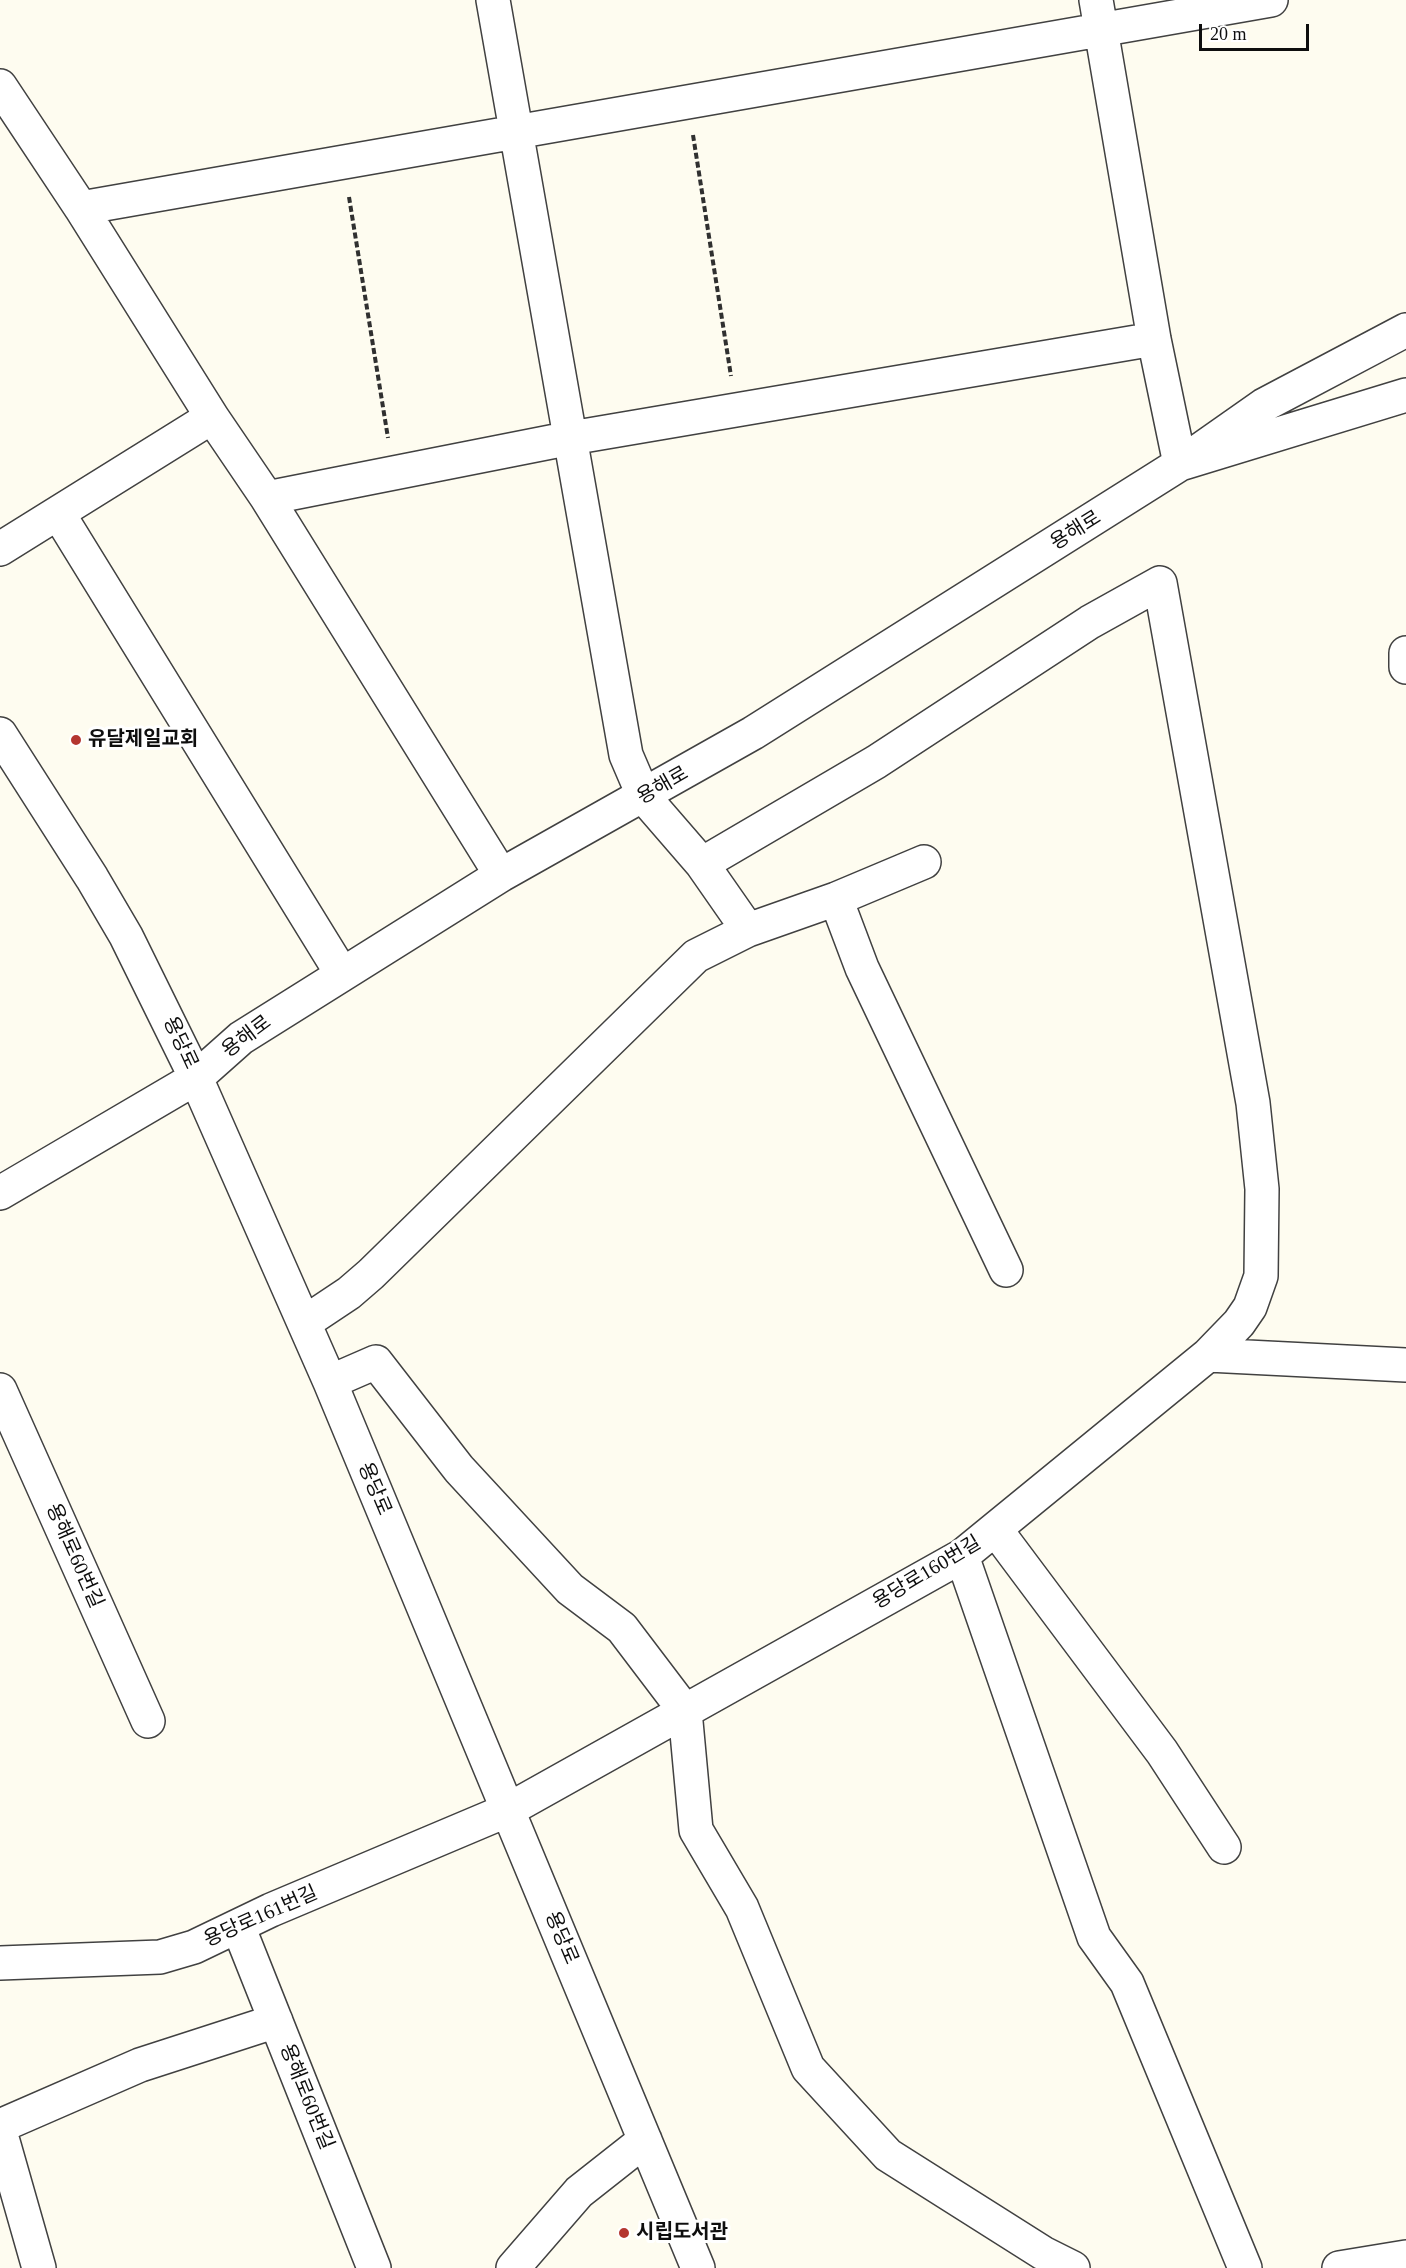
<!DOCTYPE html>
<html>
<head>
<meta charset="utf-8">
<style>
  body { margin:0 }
  #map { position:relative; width:1406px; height:2268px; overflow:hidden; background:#fefcf0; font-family:"Times New Roman",serif }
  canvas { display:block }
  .scale { position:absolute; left:1199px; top:24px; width:110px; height:27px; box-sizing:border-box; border:3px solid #0e0e0e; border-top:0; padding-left:8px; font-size:18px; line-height:21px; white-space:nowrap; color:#0e0e0e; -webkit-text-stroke:4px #fff; paint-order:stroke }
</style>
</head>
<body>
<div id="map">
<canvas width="1406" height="2268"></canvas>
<div class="scale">20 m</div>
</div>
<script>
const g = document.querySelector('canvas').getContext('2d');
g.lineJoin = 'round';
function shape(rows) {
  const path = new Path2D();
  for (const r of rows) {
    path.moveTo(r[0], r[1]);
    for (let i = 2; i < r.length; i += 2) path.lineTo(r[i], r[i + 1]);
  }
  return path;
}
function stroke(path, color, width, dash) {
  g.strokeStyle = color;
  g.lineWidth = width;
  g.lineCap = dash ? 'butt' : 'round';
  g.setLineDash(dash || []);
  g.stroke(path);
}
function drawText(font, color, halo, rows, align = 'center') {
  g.font = font + ' "Times New Roman","Noto Sans KR",serif';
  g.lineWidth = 6;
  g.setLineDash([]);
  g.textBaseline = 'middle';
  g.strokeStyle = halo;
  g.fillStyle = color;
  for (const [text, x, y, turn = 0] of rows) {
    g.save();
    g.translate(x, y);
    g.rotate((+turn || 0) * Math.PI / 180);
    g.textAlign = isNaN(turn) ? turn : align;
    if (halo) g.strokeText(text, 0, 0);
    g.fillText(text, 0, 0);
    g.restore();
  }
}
const path = shape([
  [693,135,731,376],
  [349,197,388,438]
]);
const minor = shape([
  [493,0,626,755,644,797,702,864,876,762,1090,622,1160,583,1253,1103,1262,1189,1261,1276,1250,1307,1239,1323,1208,1355],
  [1096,0,1154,339,1180,464,1264,405,1406,330],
  [0,86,81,208,212,417,267,498,501,875],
  [81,208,1271,0],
  [267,498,571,438,1154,339],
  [58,513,342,974],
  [0,549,212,417],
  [1406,653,1406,667],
  [0,734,92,878,126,936,196,1078,330,1382,698,2268],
  [702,864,748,930,836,899,924,862],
  [836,899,862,968,1006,1270],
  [0,1193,196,1078,241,1038,501,875,753,733,1180,464,1406,395],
  [304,1323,349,1293,371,1274,696,956,748,930],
  [330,1382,376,1362,459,1469,570,1589,622,1628,685,1711,696,1830,742,1908,808,2068,888,2155,1043,2253,1073,2268],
  [0,1390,148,1721],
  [996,1530,1162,1752,1224,1847],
  [962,1556,1094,1937,1127,1983,1245,2268],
  [238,1926,374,2268],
  [0,1963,160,1957,194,1947,271,1910,508,1810,962,1556,1208,1355,1406,1365],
  [0,2126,140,2065,276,2021],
  [0,2131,39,2268],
  [513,2268,579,2192,645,2140],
  [1339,2268,1406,2257]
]);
const markers = [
  [76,740,6,"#b43630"],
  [624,2233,6,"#b43630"]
];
const streetNames = [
  ["용해로",1076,531,-32],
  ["용해로",663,786,-30],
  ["용해로",247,1037,-37],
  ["용당로",180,1043,65],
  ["용당로",374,1489,67],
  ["용해로60번길",74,1556,66],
  ["용당로160번길",927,1573,-31],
  ["용당로161번길",261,1917,-24],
  ["용당로",561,1938,67],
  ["용해로60번길",306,2097,68]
];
const poiNames = [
  ["유달제일교회",88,740],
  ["시립도서관",636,2233]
];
stroke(minor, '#414141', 36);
stroke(path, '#303030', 4, [6, 3]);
stroke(minor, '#fff', 33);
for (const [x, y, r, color] of markers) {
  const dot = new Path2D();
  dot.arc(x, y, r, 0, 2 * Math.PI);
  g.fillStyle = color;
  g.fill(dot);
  stroke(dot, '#fff', 2);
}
drawText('20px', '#0e0e0e', '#fff', streetNames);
drawText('bold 20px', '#0e0e0e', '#fff', poiNames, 'left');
</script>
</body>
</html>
